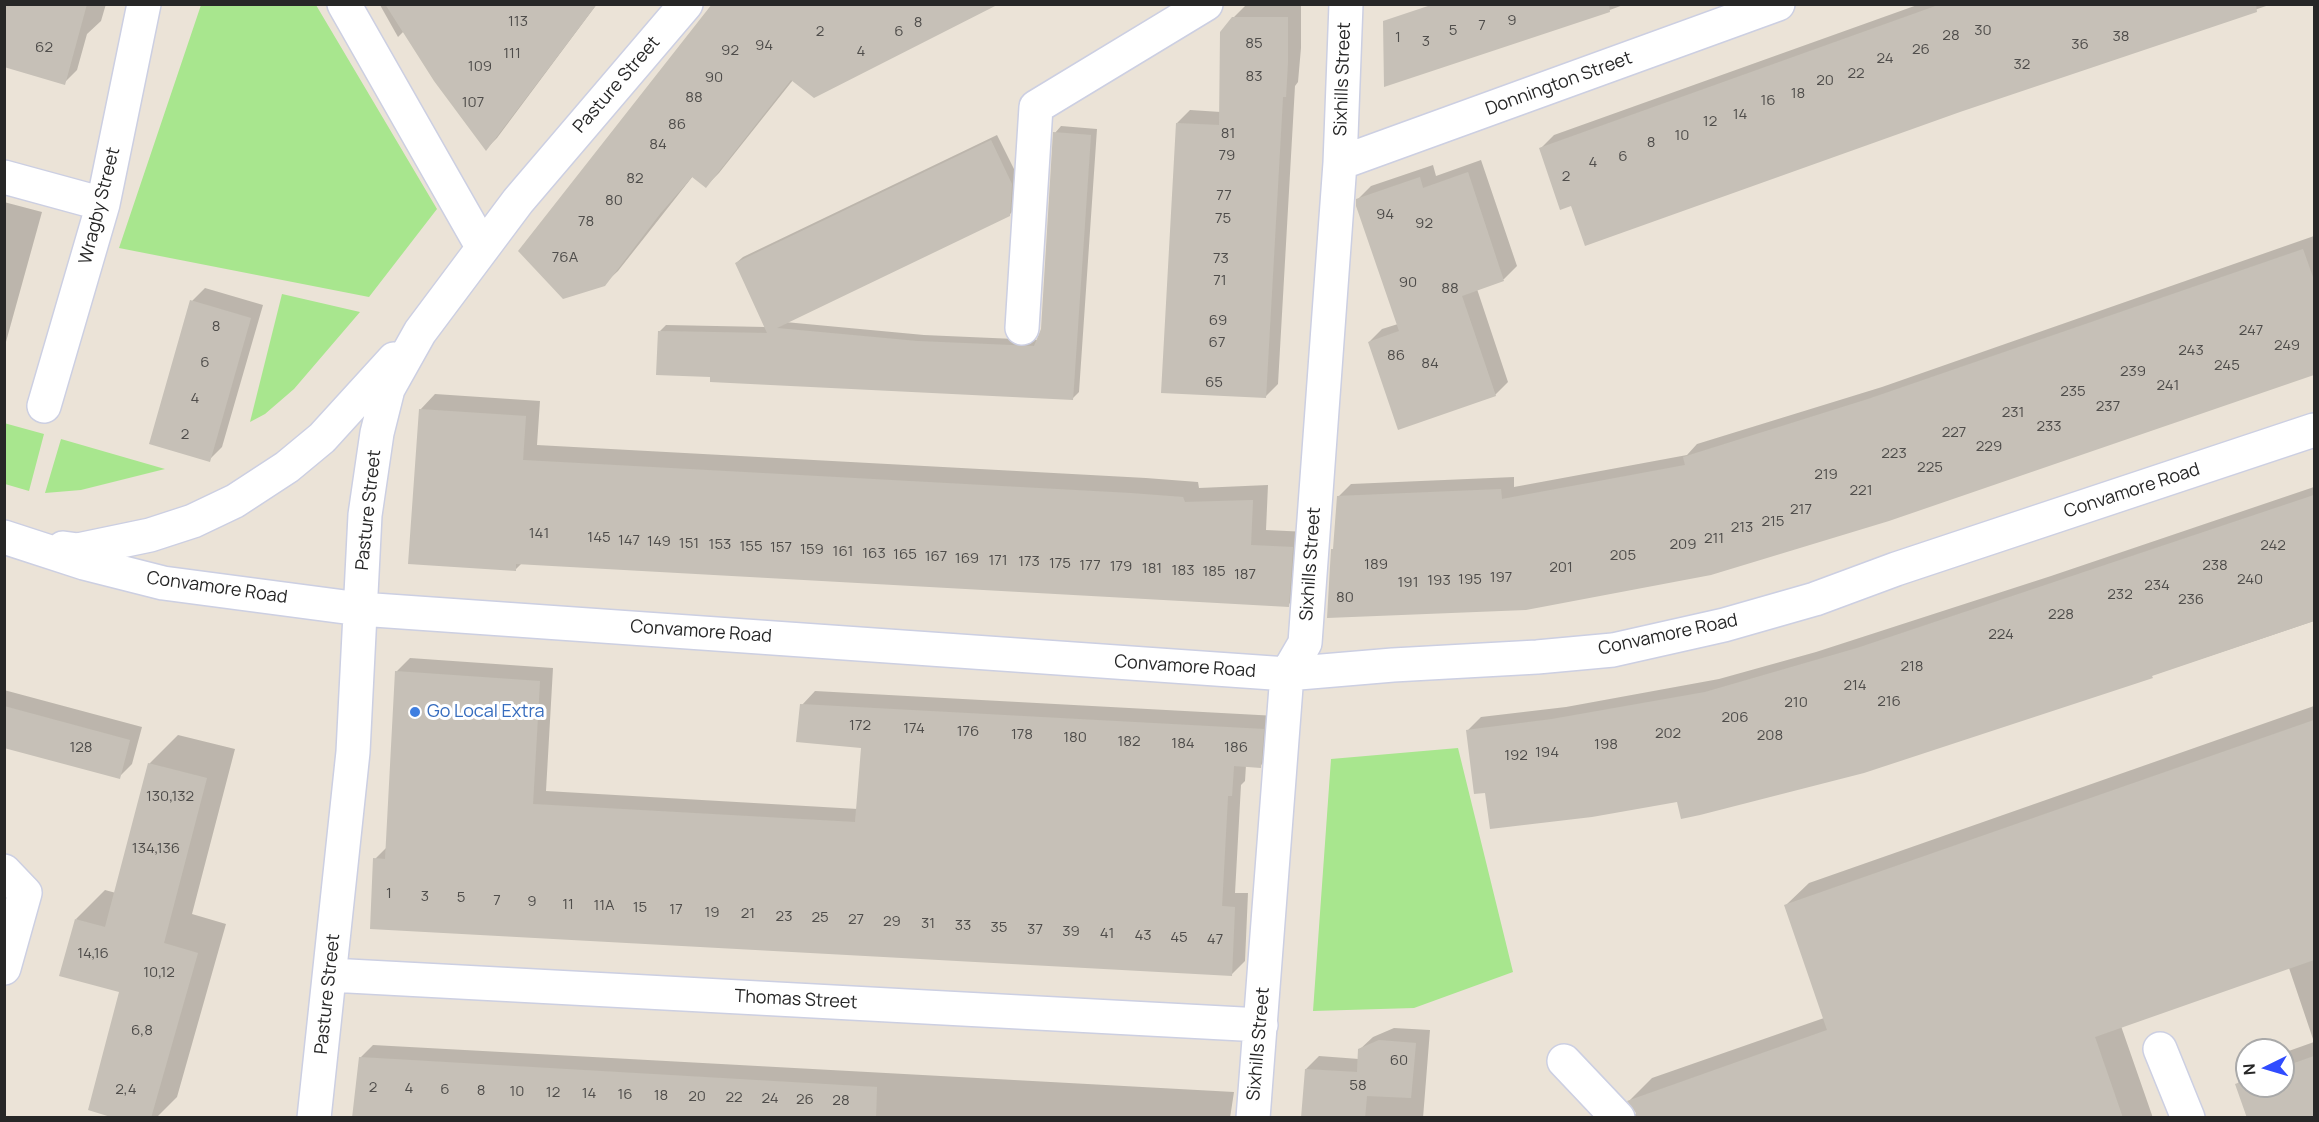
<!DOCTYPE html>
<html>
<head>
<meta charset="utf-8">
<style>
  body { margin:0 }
  #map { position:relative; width:2319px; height:1122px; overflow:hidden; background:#ebe3d7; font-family:Manrope,sans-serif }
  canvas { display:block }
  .frame { position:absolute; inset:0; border:6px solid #272727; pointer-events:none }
  .north { position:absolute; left:2235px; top:1038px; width:60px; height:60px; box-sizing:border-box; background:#fff; border:2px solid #a9a9a9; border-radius:50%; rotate:265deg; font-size:16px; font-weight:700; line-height:24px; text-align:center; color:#272727 }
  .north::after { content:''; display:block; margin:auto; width:21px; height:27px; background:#304cff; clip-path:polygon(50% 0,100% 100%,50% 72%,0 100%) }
</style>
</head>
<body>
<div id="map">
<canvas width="2319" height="1122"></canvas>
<div class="frame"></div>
<div class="north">N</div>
</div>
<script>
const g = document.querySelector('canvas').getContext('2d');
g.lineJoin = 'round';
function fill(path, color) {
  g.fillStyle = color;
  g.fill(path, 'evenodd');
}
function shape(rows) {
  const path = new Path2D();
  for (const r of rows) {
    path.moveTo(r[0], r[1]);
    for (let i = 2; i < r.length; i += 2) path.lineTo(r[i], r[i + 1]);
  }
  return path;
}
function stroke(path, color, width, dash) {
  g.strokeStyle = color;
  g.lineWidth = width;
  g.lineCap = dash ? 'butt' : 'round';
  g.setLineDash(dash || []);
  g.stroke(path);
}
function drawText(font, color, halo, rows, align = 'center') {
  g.font = font + ' Manrope,sans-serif';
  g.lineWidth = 6;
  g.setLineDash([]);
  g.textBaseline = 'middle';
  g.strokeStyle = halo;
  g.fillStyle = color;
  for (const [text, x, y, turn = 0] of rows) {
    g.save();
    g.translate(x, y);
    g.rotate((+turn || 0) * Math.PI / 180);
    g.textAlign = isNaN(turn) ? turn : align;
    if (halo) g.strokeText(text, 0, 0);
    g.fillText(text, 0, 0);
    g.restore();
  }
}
const green = shape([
  [201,5,316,5,437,209,369,297,119,248],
  [282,294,360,312,294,389,265,414,250,422],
  [4,423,44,434,29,491,5,484],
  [61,439,165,469,81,490,45,493],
  [1458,748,1513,972,1414,1008,1313,1011,1331,759]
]);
const shadow = shape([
  [4,4,106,4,101,21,87,34,77,70,64,83],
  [597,4,497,138,486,149,404,31,398,37,380,5],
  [714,4,793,80,719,173,706,186,693,176,618,271,604,284],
  [1247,4,1301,5,1301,48,1298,82,1295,86,1278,384,1265,397,1177,123,1190,110,1221,112,1233,18],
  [1515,4,1626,4,1607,11],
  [1920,4,2272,4,1959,110,1572,204,1541,148,1554,135],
  [1061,126,1097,129,1079,392,1072,399,711,376,660,331,666,325,766,327,736,263,743,257,997,135,1018,177,1016,208,1009,215,785,322,924,335,1038,340,1042,330,1055,133],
  [1481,160,1517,266,1504,279,1477,289,1508,382,1495,395,1369,342,1382,329,1398,324,1358,199,1371,186,1433,165,1436,176],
  [4,202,42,212,4,349],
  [2314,236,2314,373,1888,520,1332,550,1334,548,1338,497,1351,484,1514,477,1514,487,1687,455,1697,444,1882,387],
  [205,288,263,305,222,447,209,460,192,301],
  [435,394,540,401,537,445,1146,478,1198,482,1199,488,1268,485,1266,530,1308,532,1303,590,1288,605,522,563,515,570,420,410],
  [2314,487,2314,621,1864,772,1678,800,1486,791,1468,730,1481,717,1566,707,1719,679,1816,652,2051,576],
  [410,658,553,668,546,791,858,809,863,747,802,705,815,691,1277,716,1274,752,1260,766,1246,765,1245,781,1241,785,1235,893,1248,893,1245,961,1231,975,375,859,387,847,396,672],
  [4,690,142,727,132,764,119,777,4,746],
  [2314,706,2314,1042,2289,968,2121,1026,2153,1118,1598,1118,1618,1099,1639,1117,1629,1101,1652,1078,1824,1018,1786,905,1809,883],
  [178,735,235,749,192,914,226,924,177,1097,156,1118,120,1118,121,991,76,919,105,890,116,893,149,764],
  [1394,1028,1430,1030,1423,1118,1302,1118,1306,1069,1319,1056,1359,1059,1359,1050,1373,1037],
  [2314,1042,2314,1118,2249,1118,2237,1084,2247,1074,2247,1086,2283,1086,2283,1053],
  [373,1045,1234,1092,1230,1118,353,1118,360,1058]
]);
const building = shape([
  [4,4,87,4,65,85,4,67],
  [385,4,597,4,486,151,434,81],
  [712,4,999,4,814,98,791,80,706,188,692,177,660,214,605,286,563,299,518,251],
  [1434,4,1609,4,1610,12,1384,87,1383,21],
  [1941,4,2256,4,2257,12,1960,112,1585,246,1571,206,1560,210,1539,148],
  [1232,17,1288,17,1288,62,1286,97,1283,97,1266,398,1161,393,1176,123,1219,125,1220,32],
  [1053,132,1091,135,1073,400,710,382,710,377,656,375,658,331,767,333,735,263,991,140,1012,184,1010,216,777,328,917,341,1034,346,1041,329],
  [1468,172,1504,281,1462,296,1496,396,1398,430,1368,342,1399,331,1356,206,1356,199,1420,177,1423,188],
  [2303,249,2314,280,2314,375,1889,521,1711,575,1526,610,1327,618,1331,549,1333,549,1337,496,1501,489,1502,499,1685,465,1683,457,1868,399],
  [190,300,251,318,210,462,149,444],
  [419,409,526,416,523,460,1130,493,1183,497,1185,502,1253,500,1251,545,1293,547,1289,607,516,564,516,571,408,564],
  [2314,495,2314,621,2152,676,2153,678,1864,773,1700,815,1681,819,1677,802,1592,817,1490,829,1485,793,1474,794,1466,730,1552,719,1705,692,1857,648],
  [395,671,540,681,533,804,855,822,861,748,796,742,800,704,1264,729,1261,768,1234,766,1232,796,1228,796,1222,906,1235,907,1232,976,370,929,373,858,385,859],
  [4,706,130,740,120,779,4,748],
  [2314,720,2314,960,2095,1037,2123,1118,1636,1118,1636,1113,1627,1101,1827,1030,1784,905],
  [148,763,207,778,164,943,198,953,151,1118,114,1118,88,1110,119,992,59,976,75,919,105,927],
  [1379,1040,1416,1043,1411,1098,1367,1096,1365,1118,1301,1118,1305,1069,1357,1072,1358,1049],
  [2314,1056,2314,1118,2247,1118,2235,1084,2247,1080,2247,1086,2283,1086,2283,1067],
  [359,1057,877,1087,876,1118,352,1118]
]);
const minor = shape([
  [344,4,483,248],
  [1340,163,1778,4],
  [4,177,103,204],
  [1022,328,1036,107,1206,4],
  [44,406,103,204,144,4],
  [4,537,84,563,163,583,360,609,1287,674,1393,665,1537,657,1613,650,1724,625,1815,599,1896,569,2314,430],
  [63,548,78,550,150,535,193,521,235,501,287,467,322,438,394,359],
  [4,871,25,893,4,968],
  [330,975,1261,1025],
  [2160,1049,2188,1118],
  [1564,1061,1618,1118],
  [314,1118,353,752,365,515,377,433,388,389,420,332,518,201,686,4],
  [1253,1118,1287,674,1305,643,1340,163,1346,4]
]);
const markers = [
  [415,712,6,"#3f7fe0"]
];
const numberNames = [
  ["9",1512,21],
  ["113",518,22],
  ["8",918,23],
  ["7",1482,26],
  ["5",1453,31],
  ["30",1983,31],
  ["2",820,32],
  ["6",899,32],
  ["28",1951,36],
  ["38",2121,37],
  ["1",1398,38],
  ["3",1426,42],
  ["85",1254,44],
  ["36",2080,45],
  ["94",764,46],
  ["62",44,48],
  ["26",1921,50],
  ["92",730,51],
  ["4",861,52],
  ["111",512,54],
  ["24",1885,59],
  ["32",2022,65],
  ["109",480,67],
  ["22",1856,74],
  ["83",1254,77],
  ["90",714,78],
  ["20",1825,81],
  ["18",1798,94],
  ["88",694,98],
  ["16",1768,101],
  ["107",473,103],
  ["14",1740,115],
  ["12",1710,122],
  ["86",677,125],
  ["81",1228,134],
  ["10",1682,136],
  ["8",1651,143],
  ["84",658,145],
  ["79",1227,156],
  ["6",1623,157],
  ["4",1593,163],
  ["2",1566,177],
  ["82",635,179],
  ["77",1224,196],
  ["80",614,201],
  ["94",1385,215],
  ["75",1223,219],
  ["78",586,222],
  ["92",1424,224],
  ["76A",565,258],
  ["73",1221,259],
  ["71",1220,281],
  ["90",1408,283],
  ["88",1450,289],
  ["69",1218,321],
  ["8",216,327],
  ["247",2251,331],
  ["67",1217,343],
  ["249",2287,346],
  ["243",2191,351],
  ["86",1396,356],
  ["6",205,363],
  ["84",1430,364],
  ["245",2227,366],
  ["239",2133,372],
  ["65",1214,383],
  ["241",2168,386],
  ["235",2073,392],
  ["4",195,399],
  ["237",2108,407],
  ["231",2013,413],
  ["233",2049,427],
  ["227",1954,433],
  ["2",185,435],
  ["229",1989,447],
  ["223",1894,454],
  ["225",1930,468],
  ["219",1826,475],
  ["221",1861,491],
  ["217",1801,510],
  ["215",1773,522],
  ["213",1742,528],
  ["141",539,534],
  ["145",599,538],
  ["211",1714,539],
  ["147",629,541],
  ["149",659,542],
  ["151",689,544],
  ["153",720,545],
  ["209",1683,545],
  ["242",2273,546],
  ["155",751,547],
  ["157",781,548],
  ["159",812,550],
  ["161",843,552],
  ["163",874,554],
  ["165",905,555],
  ["205",1623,556],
  ["167",936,557],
  ["169",967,559],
  ["171",998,561],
  ["173",1029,562],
  ["175",1060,564],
  ["189",1376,565],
  ["177",1090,566],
  ["238",2215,566],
  ["179",1121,567],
  ["201",1561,568],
  ["181",1152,569],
  ["183",1183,571],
  ["185",1214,572],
  ["187",1245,575],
  ["197",1501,578],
  ["195",1470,580],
  ["240",2250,580],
  ["193",1439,581],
  ["191",1408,583],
  ["234",2157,586],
  ["232",2120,595],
  ["80",1345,598],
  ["236",2191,600],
  ["228",2061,615],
  ["224",2001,635],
  ["218",1912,667],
  ["214",1855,686],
  ["216",1889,702],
  ["210",1796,703],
  ["206",1735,718],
  ["172",860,726],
  ["174",914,729],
  ["176",968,732],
  ["202",1668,734],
  ["178",1022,735],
  ["208",1770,736],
  ["180",1075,738],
  ["182",1129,742],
  ["184",1183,744],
  ["198",1606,745],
  ["128",81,748],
  ["186",1236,748],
  ["194",1547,753],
  ["192",1516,756],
  ["130,132",170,797],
  ["134,136",156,849],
  ["1",389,894],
  ["3",425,897],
  ["5",461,898],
  ["7",497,901],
  ["9",532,902],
  ["11",568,905],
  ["11A",604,906],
  ["15",640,908],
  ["17",676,910],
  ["19",712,913],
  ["21",748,914],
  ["23",784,917],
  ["25",820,918],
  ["27",856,920],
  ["29",892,922],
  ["31",928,924],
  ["33",963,926],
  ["35",999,928],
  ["37",1035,930],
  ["39",1071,932],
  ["41",1107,934],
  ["43",1143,936],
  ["45",1179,938],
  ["47",1215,940],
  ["14,16",93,954],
  ["10,12",159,973],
  ["6,8",142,1031],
  ["60",1399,1061],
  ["58",1358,1086],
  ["2",373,1088],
  ["4",409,1089],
  ["2,4",126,1090],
  ["6",445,1090],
  ["8",481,1091],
  ["10",517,1092],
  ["12",553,1093],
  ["14",589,1094],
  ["16",625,1095],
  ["18",661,1096],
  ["20",697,1097],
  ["22",734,1098],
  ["24",770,1099],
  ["26",805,1100],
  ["28",841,1101]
];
const streetNames = [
  ["Sixhills Street",1343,79,-88],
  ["Donnington Street",1559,84,-20],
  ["Pasture Street",617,85,-49],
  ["Wragby Street",100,206,-76],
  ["Convamore Road",2132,491,-18],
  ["Pasture Street",369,510,-84],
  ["Sixhills Street",1311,564,-86],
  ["Convamore Road",217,588,8],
  ["Convamore Road",701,632,4],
  ["Convamore Road",1668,635,-12],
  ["Convamore Road",1185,667,4],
  ["Pasture Street",328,994,-84],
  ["Thomas Street",796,1000,3],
  ["Sixhills Street",1259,1044,-85]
];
const shopNames = [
  ["Go Local Extra",427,712]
];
fill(green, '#a8e68e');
fill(shadow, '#0003');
fill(building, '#c6c0b7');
stroke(minor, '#cccfe2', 36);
stroke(minor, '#fff', 33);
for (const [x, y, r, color] of markers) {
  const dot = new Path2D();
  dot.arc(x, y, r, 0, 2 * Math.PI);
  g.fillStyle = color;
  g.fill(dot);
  stroke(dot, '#fff', 2);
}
drawText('15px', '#4f4d4b', null, numberNames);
drawText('18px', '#272727', '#fff', streetNames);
drawText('18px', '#366cbe', '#fff', shopNames, 'left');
</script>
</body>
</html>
